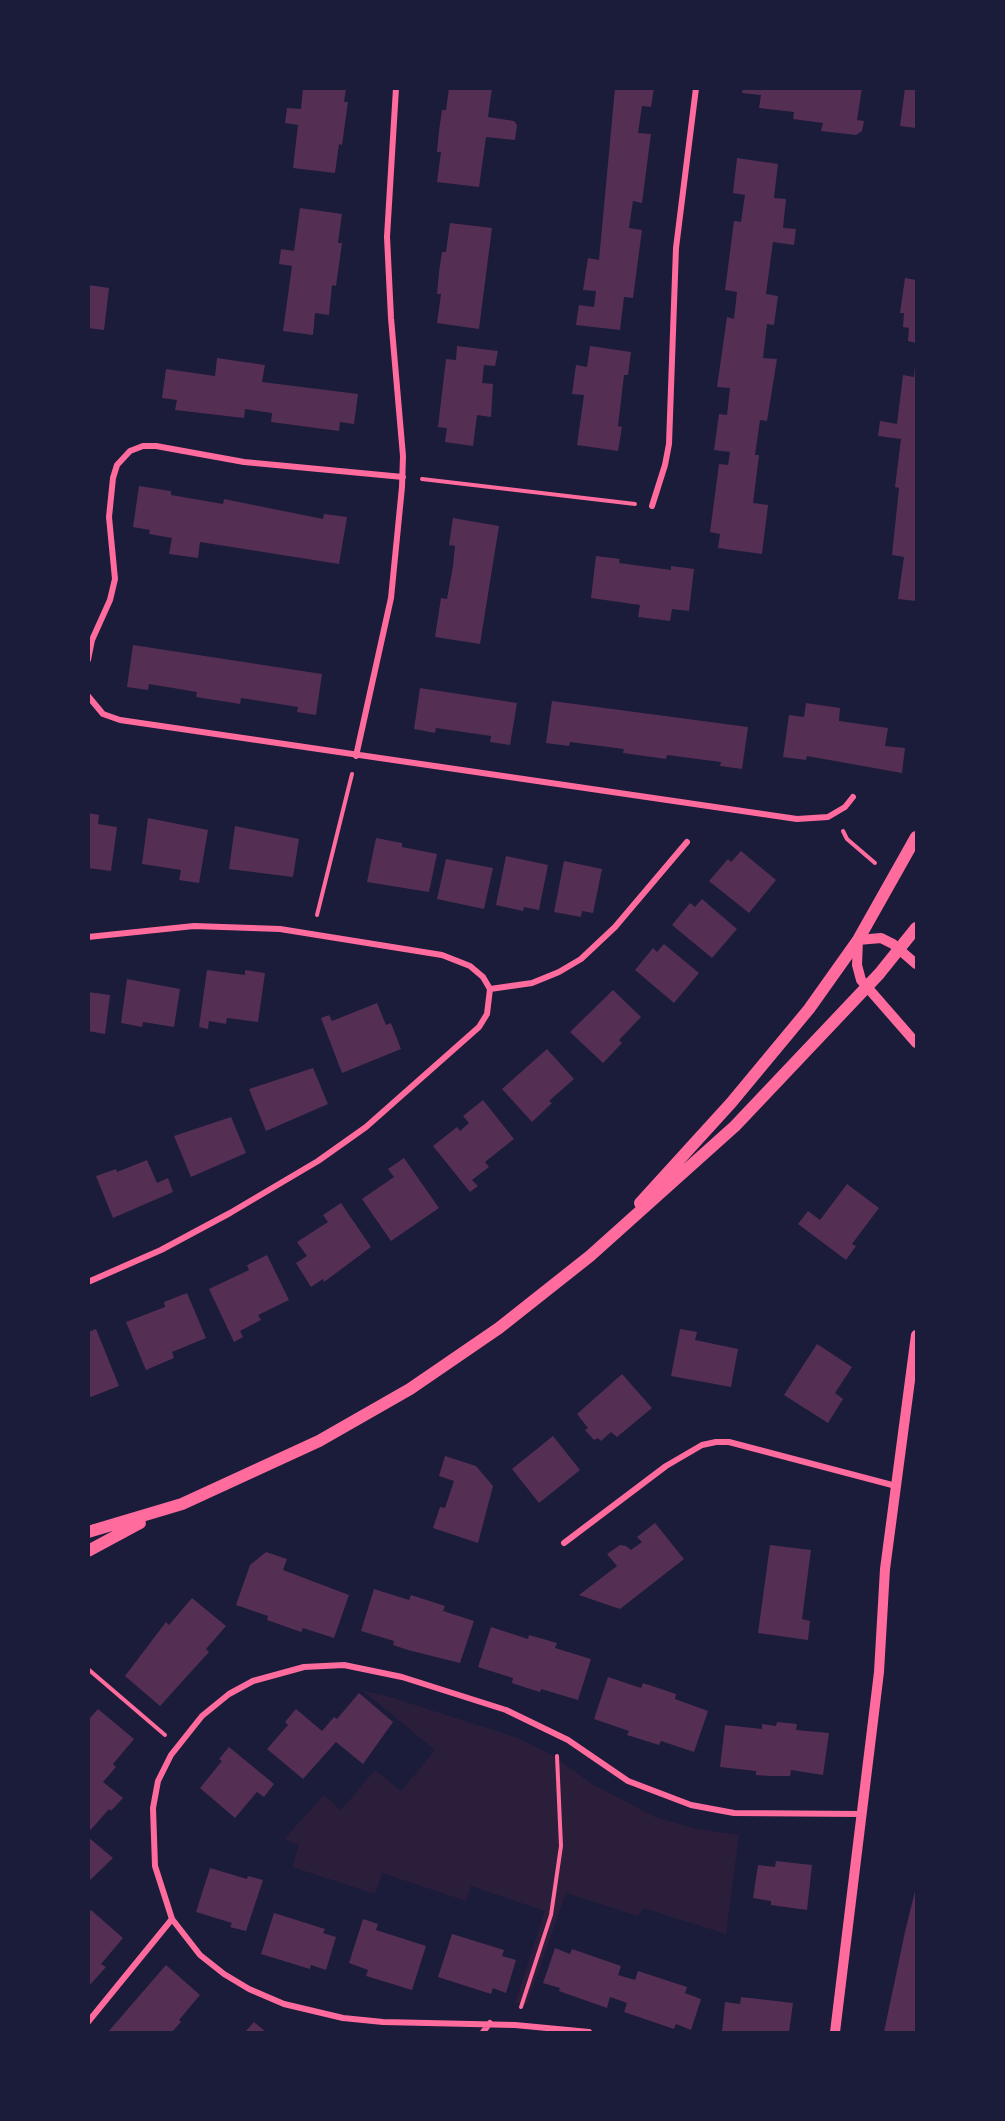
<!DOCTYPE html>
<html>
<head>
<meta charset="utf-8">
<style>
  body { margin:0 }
  #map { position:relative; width:1005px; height:2121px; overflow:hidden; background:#1b1b3a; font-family:Lato,sans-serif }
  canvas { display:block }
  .frame { position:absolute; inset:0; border:90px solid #1b1b3a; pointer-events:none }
</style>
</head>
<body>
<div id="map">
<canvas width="1005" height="2121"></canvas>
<div class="frame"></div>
</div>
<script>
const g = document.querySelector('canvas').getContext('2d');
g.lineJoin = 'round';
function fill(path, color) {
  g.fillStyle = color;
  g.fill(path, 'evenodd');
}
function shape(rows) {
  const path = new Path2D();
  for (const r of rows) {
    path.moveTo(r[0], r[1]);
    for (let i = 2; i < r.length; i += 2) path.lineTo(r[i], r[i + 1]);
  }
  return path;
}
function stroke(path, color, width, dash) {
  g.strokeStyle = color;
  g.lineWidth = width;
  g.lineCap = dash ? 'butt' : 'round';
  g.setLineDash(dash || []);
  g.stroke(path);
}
const green = shape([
  [363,1691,384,1695,518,1738,554,1756,592,1784,655,1817,697,1829,739,1835,726,1934,643,1908,638,1916,566,1893,527,2004,515,2003,545,1911,471,1886,466,1901,382,1873,375,1894,292,1867,299,1845,284,1839,324,1795,341,1810,375,1770,401,1791,435,1750]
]);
const building = shape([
  [303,88,346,88,344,102,348,102,342,145,339,144,335,173,293,168,298,125,285,123,286,116,287,108,301,109],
  [449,88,492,88,488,117,514,121,517,125,515,140,486,137,479,187,437,182,441,152,437,152,439,131,442,110,446,110],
  [615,88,654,88,651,107,642,106,638,133,651,134,642,203,633,201,629,228,642,230,633,298,624,297,620,330,576,325,579,305,594,307,596,291,583,290,588,258,599,260],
  [743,88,862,88,857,120,864,121,862,131,856,135,821,131,823,123,793,119,794,112,759,108,761,95,742,93],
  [905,88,916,88,916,128,900,126],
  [737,158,778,164,774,198,786,199,783,228,796,229,794,245,773,242,766,294,778,296,774,325,767,324,763,358,777,359,767,421,760,420,755,455,759,455,753,503,768,505,762,554,718,548,720,534,710,532,719,464,728,465,730,452,714,450,719,414,727,415,730,388,717,387,727,317,734,319,737,292,725,290,734,221,741,222,745,195,733,193],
  [300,208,342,214,338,243,342,243,336,286,332,285,329,315,315,313,313,335,283,331,292,266,279,264,280,257,281,249,294,251],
  [450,223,492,228,479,329,437,323,441,294,437,294,439,272,442,252,446,252],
  [905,278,916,280,916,343,908,341,909,328,903,327,904,313,900,313],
  [88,285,109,288,104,330,88,328],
  [457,346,498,351,495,366,484,365,482,383,493,384,491,417,477,415,473,446,445,442,447,428,438,427,446,359,456,360],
  [590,346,631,352,628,375,624,375,618,426,622,427,618,451,577,445,584,395,572,394,576,365,587,367],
  [217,358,265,365,262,382,358,394,354,424,340,422,339,431,271,422,272,413,245,409,244,418,175,410,177,400,162,398,166,369,215,376],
  [915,365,916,366,916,601,898,599,904,557,892,555,899,488,895,487,901,439,878,436,880,421,897,424,903,375,914,377],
  [139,486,171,491,171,495,223,504,224,499,323,519,324,514,347,517,339,564,200,542,198,558,169,554,172,538,149,534,150,530,133,527],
  [453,518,499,526,480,644,435,637,441,598,447,599,453,566,455,546,449,545],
  [596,556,620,559,619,563,671,570,671,566,694,569,689,611,672,609,670,621,638,617,640,605,591,598],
  [133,645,322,674,316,715,297,712,298,707,241,698,240,704,196,697,197,692,149,684,148,690,127,687],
  [420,688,517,703,510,745,490,742,491,736,436,728,435,733,414,729],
  [552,701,748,727,742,769,720,766,721,762,667,755,666,759,623,753,624,749,570,742,569,746,546,743],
  [806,703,840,708,839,721,888,728,885,746,905,748,902,773,807,756,806,760,783,757,789,715,804,717],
  [88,813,99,815,98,824,117,827,111,871,88,868],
  [148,818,208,830,199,883,179,880,181,870,142,864],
  [235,826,299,839,293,877,229,869],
  [376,838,402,843,402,847,437,854,429,892,367,882],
  [741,851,776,880,749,913,709,881,728,859,731,862],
  [506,856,548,865,539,910,524,907,523,911,496,905],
  [446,859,493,868,484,909,437,899],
  [564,861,602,869,593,913,582,911,581,917,554,912],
  [702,899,737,929,712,958,672,925,690,903,695,907],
  [664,944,699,973,674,1003,635,970,653,948,657,952],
  [207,970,245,975,245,970,265,973,258,1022,227,1018,226,1024,209,1021,208,1029,199,1027],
  [127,979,180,989,174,1027,143,1022,142,1027,121,1023],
  [613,990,641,1017,619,1040,622,1043,603,1063,570,1032],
  [88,992,110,995,105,1034,88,1031],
  [377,1003,386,1025,391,1023,401,1049,342,1073,321,1018,329,1015,332,1021],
  [547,1049,574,1079,549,1101,552,1103,532,1122,502,1089],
  [313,1068,328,1104,266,1131,249,1089],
  [483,1100,514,1139,485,1162,489,1167,472,1180,478,1186,470,1192,433,1146,457,1127,460,1131,469,1123,463,1116],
  [231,1117,246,1153,191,1177,174,1136],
  [404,1158,439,1208,391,1241,362,1199,394,1177,388,1169],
  [147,1160,157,1183,168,1178,173,1192,113,1218,96,1176,116,1169,117,1172],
  [847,1184,879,1208,852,1244,856,1246,846,1260,798,1224,808,1211,820,1220],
  [341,1203,371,1247,324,1282,323,1279,311,1287,296,1263,307,1256,297,1242,328,1222,323,1215],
  [267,1255,289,1300,258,1315,261,1320,240,1331,243,1337,234,1342,209,1289,249,1270,247,1265],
  [187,1293,206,1338,172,1352,174,1358,146,1370,126,1322,165,1307,164,1302],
  [96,1329,119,1386,88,1398,88,1332],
  [680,1329,697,1332,695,1340,738,1349,731,1387,671,1376],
  [817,1344,852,1367,835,1393,843,1399,828,1423,784,1395],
  [622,1374,652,1408,617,1437,611,1432,601,1441,598,1438,594,1440,585,1430,588,1428,577,1414],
  [553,1436,580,1470,539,1503,512,1469],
  [445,1456,476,1466,493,1486,478,1543,433,1528,440,1507,445,1508,454,1481,439,1476],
  [655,1523,684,1559,620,1609,579,1595,617,1566,607,1554,620,1545,626,1546,631,1550,642,1542,637,1537],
  [770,1545,811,1550,802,1619,810,1621,808,1640,758,1633],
  [266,1552,287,1559,283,1570,349,1595,334,1638,303,1628,301,1632,267,1620,268,1616,236,1605,250,1565],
  [374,1589,409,1600,411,1595,445,1606,443,1611,474,1621,460,1663,408,1650,393,1645,394,1641,361,1631],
  [192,1598,226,1626,206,1649,209,1652,160,1706,125,1676,166,1622,169,1625],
  [491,1627,528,1639,529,1635,557,1643,555,1648,591,1659,578,1700,541,1689,540,1692,524,1687,512,1683,513,1678,478,1667],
  [608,1677,641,1688,643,1683,676,1694,675,1699,708,1711,694,1752,661,1741,659,1745,627,1735,629,1731,594,1719],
  [359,1693,393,1722,363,1764,336,1742,303,1779,267,1749,288,1725,285,1722,296,1709,322,1731,334,1717,337,1719],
  [98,1709,134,1739,113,1764,116,1767,103,1782,123,1798,111,1811,109,1809,88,1833,88,1720],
  [777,1722,797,1724,796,1730,829,1733,823,1775,791,1770,790,1776,770,1776,756,1775,756,1771,720,1767,725,1725,762,1729,762,1724,776,1726],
  [229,1747,274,1784,264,1797,257,1792,235,1818,200,1788,222,1761,219,1759],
  [88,1837,113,1858,88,1882],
  [776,1861,812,1865,807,1910,771,1905,771,1901,753,1898,758,1865,775,1867],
  [210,1868,247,1879,248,1876,263,1880,246,1931,230,1927,232,1923,196,1912],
  [916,1887,916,2032,884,2032,905,1932],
  [91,1910,123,1938,101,1964,106,1967,88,1987,88,1913],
  [274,1913,325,1929,323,1933,336,1937,326,1970,311,1965,310,1969,261,1954],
  [363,1919,378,1924,376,1930,426,1946,412,1990,366,1976,368,1970,349,1963],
  [452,1934,504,1950,502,1956,516,1960,506,1993,493,1988,491,1994,438,1977],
  [555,1948,570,1954,572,1949,621,1966,618,1975,635,1980,638,1971,687,1987,685,1993,701,1999,691,2030,676,2024,674,2029,624,2012,627,2003,610,1997,607,2008,559,1991,560,1988,543,1983],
  [166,1965,200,1995,179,2020,181,2022,172,2032,108,2032],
  [741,1997,793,2003,789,2032,722,2032,725,2002,740,2004],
  [254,2022,266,2032,245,2032]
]);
const path = shape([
  [422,479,635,504],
  [843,831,847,839,875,863],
  [317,915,352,774],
  [88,1669,165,1735],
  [521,2007,551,1915,561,1846,557,1756]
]);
const minor = shape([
  [652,506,665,465,669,444,676,248,696,88],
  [88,660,92,640,110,600,115,579,109,517,113,478,117,465,130,451,143,446,156,446,244,462,403,477],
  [88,696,103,714,120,720,797,819,828,817,845,807,853,797],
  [356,756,391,598,402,487,403,456,391,318,387,237,396,88],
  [88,937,194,926,280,929,442,955,470,966,483,977,490,989],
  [88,1282,161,1250,230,1213,318,1161,366,1127,479,1027,487,1014,490,989,532,983,559,972,581,959,615,927,687,842],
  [564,1543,666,1466,702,1445,716,1442,729,1442,896,1486],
  [88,2022,172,1919],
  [483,2032,490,2023],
  [589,2032,515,2025,383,2022,343,2018,284,2004,249,1989,224,1974,200,1955,172,1919,155,1866,153,1808,158,1781,171,1755,202,1716,229,1694,253,1681,304,1667,344,1665,402,1677,506,1710,568,1740,628,1781,691,1805,734,1813,861,1814]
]);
const tertiary = shape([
  [916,964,893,944,881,938,858,940,857,965,861,980,916,1043],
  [835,2032,879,1672,885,1569,916,1335]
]);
const secondary = shape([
  [640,1203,731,1103,809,1009,858,940,916,837],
  [88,1532,182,1504,319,1441,410,1389,499,1328,590,1256,735,1126,879,974,916,928],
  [88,1551,140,1523]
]);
fill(green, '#2a1e3b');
fill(building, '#542f53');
stroke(path, '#ff6b9d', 4);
stroke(minor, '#ff6b9d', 6);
stroke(tertiary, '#ff6b9d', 10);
stroke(secondary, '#ff6b9d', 12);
</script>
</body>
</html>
